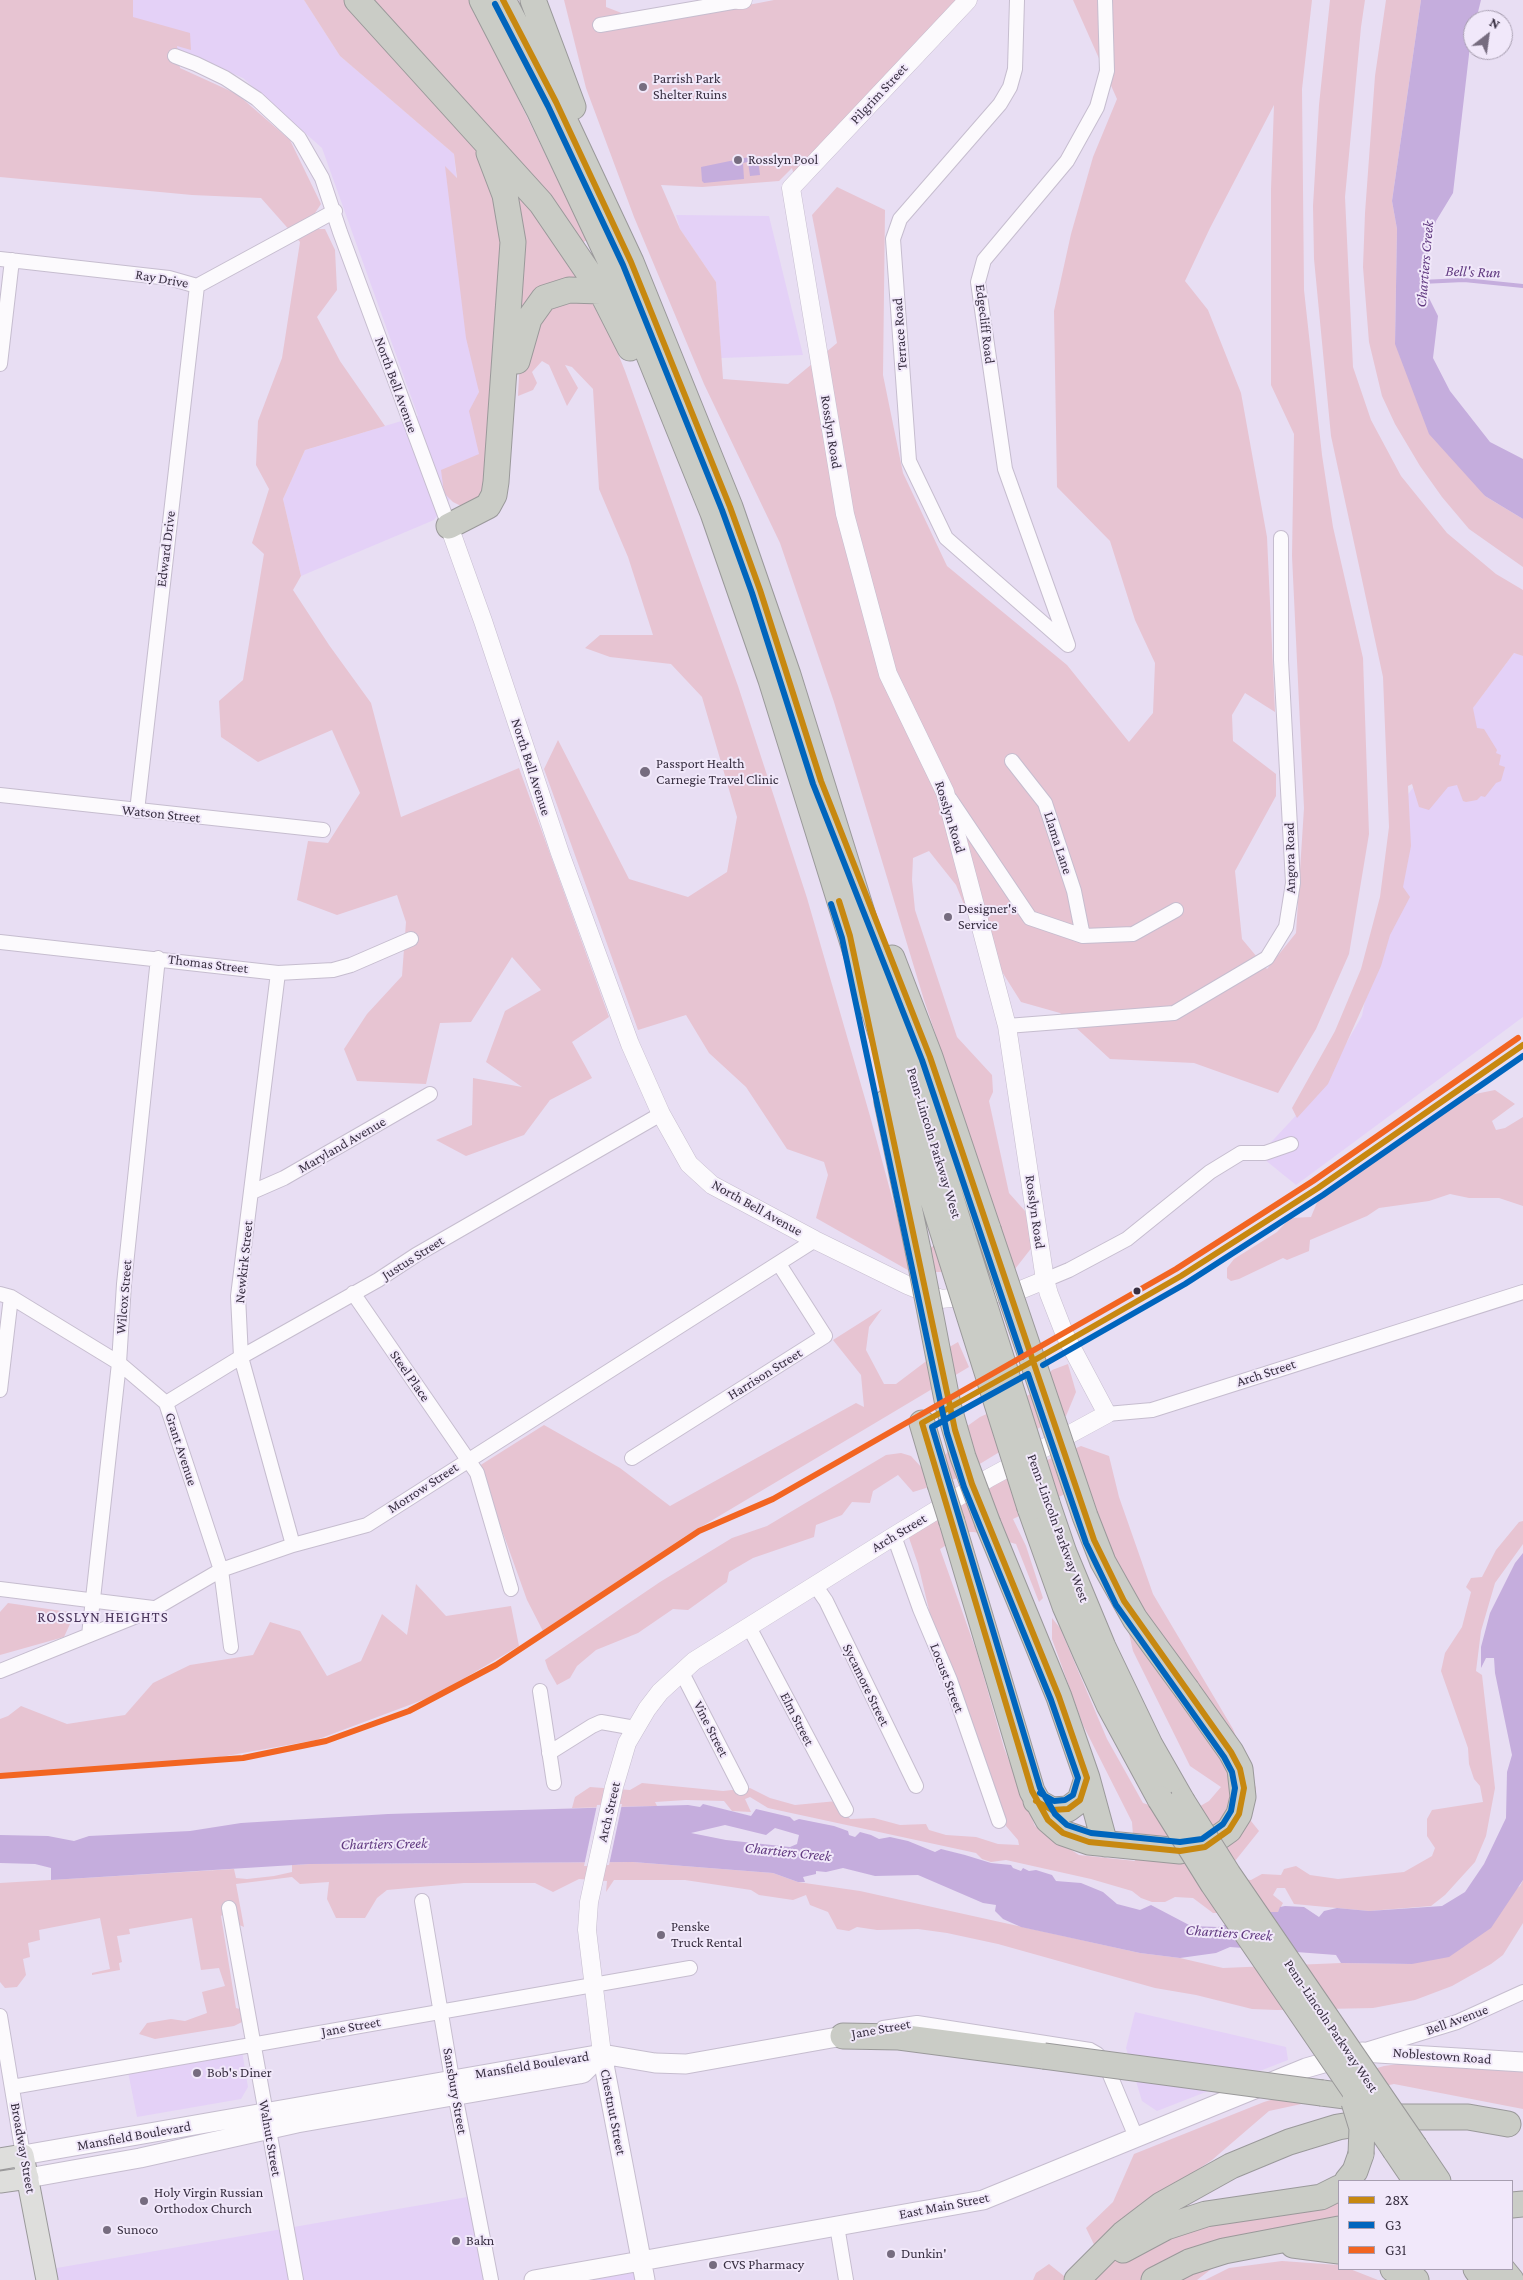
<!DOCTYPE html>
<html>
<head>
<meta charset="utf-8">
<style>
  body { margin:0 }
  #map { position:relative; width:1523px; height:2280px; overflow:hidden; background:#e8def3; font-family:"Crimson Pro",serif }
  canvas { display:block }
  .legend { position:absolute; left:1338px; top:2180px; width:175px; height:90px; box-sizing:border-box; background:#f1e8fa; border:1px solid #a79eb0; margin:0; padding:6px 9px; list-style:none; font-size:15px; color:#382f41 }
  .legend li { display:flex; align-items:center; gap:10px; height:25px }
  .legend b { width:25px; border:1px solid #a79eb0 }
  .north { position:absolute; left:1463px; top:10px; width:50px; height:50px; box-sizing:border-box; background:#f1e8fa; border:1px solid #a79eb0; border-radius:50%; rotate:30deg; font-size:14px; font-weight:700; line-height:20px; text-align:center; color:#382f41 }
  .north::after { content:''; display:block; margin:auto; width:18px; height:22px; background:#766c7f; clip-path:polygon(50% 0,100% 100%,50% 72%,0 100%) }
</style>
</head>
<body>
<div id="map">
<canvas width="1523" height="2280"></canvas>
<ul class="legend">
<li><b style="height:6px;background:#c78810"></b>28X</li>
<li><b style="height:6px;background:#0065bd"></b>G3</li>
<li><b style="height:6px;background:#f26522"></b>G31</li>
</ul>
<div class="north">N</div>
</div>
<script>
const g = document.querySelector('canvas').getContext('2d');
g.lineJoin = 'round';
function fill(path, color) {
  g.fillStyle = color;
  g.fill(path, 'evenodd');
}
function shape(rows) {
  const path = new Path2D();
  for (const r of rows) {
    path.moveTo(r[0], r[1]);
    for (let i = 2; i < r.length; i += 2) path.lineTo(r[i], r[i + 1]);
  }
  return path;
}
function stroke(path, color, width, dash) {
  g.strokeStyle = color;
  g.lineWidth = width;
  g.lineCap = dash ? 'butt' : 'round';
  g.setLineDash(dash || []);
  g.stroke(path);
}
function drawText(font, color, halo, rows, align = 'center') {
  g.font = font + ' "Crimson Pro",serif';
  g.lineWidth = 4;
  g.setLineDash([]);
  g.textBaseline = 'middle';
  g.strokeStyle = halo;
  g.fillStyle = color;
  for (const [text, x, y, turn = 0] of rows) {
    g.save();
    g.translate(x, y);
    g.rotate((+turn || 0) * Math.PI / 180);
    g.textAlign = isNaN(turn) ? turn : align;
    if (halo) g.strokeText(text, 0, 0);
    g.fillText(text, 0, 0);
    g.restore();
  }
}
const built = shape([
  [109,0,304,0,340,56,454,154,485,452,434,520,301,576,283,499,305,450,418,416,322,148,243,78,154,40],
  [676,215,769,216,803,355,721,358,716,282,680,229],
  [1514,653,1523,656,1523,1017,1296,1185,1259,1155,1318,1092,1362,1016,1403,801],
  [1135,2012,1286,2047,1288,2060,1157,2111,1142,2101,1126,2048],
  [242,2051,248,2087,241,2099,137,2117,128,2072],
  [473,2196,496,2280,53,2280,51,2269],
  [635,2270,636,2280,580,2280]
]);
const green = shape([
  [0,0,133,0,133,17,190,33,191,50,177,46,180,68,237,94,290,140,321,204,315,213,316,229,325,229,335,250,337,290,317,317,340,361,385,426,305,450,283,499,301,576,293,590,329,645,371,703,401,817,519,768,609,1017,572,1042,592,1078,550,1100,524,1135,466,1156,436,1140,472,1125,473,1078,522,1087,486,1062,505,1011,541,990,512,957,471,1022,440,1023,426,1084,357,1081,344,1049,367,1014,402,976,406,922,397,895,337,915,297,900,308,841,328,843,360,793,332,730,258,762,221,737,219,701,243,680,264,554,252,543,269,489,256,465,258,421,282,358,300,242,261,198,192,195,0,177],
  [304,0,350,0,474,138,502,212,489,492,465,508,453,502,444,493,441,470,479,454,469,411,479,392,466,338,445,166,457,178,454,154,340,56],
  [369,0,470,0,587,240,580,244],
  [564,0,606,0,606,7,650,24,774,0,956,0,794,175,792,168,779,181,702,187,661,185,680,229,716,282,723,379,788,384,837,343,812,215,837,187,885,210,883,375,903,473,947,566,1067,665,1129,742,1153,713,1155,663,1135,620,1110,541,1057,487,1054,311,1071,234,1093,157,1117,99,1073,0,1312,0,1302,89,1304,290,1322,455,1333,527,1363,658,1369,834,1349,954,1316,1029,1278,1093,1194,1063,1110,1059,1060,1013,1021,1002,972,924,956,885,929,851,913,858,912,880,915,910,957,1037,992,1075,993,1092,989,1101,1009,1193,1025,1211,1033,1246,1015,1269,913,1273,816,1218,828,1175,824,1162,787,1149,746,1087,709,1053,686,1015,638,1030,544,769,558,740,629,879,688,897,727,872,737,817,702,697,671,664,610,657,585,648,600,635,653,635,628,557,599,489,593,389,572,367,565,365,578,388,567,406,549,365,542,361,532,372,537,383,533,390,518,396,519,375,513,353,549,302,590,295,608,319,615,346,625,371,738,686,807,898,870,1116,907,1253,1001,1229,924,1000,834,702,780,543,704,384,634,217,586,88],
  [1274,105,1271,189,1271,385,1294,434,1292,556,1304,808,1296,933,1267,969,1242,939,1235,871,1276,796,1276,774,1233,741,1232,715,1245,693,1275,712,1267,537,1241,393,1208,310,1185,281,1210,228],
  [1330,0,1365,0,1361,27,1345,197,1353,367,1371,420,1401,476,1447,533,1496,574,1523,590,1523,656,1514,653,1473,708,1477,728,1484,729,1497,750,1496,753,1501,755,1499,765,1505,767,1501,781,1496,783,1485,797,1481,796,1477,800,1466,802,1463,801,1457,785,1448,787,1429,810,1419,807,1412,784,1408,786,1411,846,1403,887,1410,897,1390,935,1381,966,1328,1084,1297,1118,1292,1108,1335,1031,1361,969,1380,897,1389,827,1383,677,1331,436,1314,259,1313,206,1319,105],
  [1386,0,1421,0,1392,201,1397,229,1395,342,1485,496,1523,519,1523,567,1469,529,1442,497,1420,466,1395,424,1382,396,1369,342,1363,267,1365,213,1375,76],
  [511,181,581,276,527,311,515,308],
  [1495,1090,1515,1104,1492,1121,1496,1130,1505,1128,1523,1117,1523,1206,1499,1198,1469,1198,1450,1194,1429,1201,1379,1208,1367,1216,1310,1240,1309,1251,1287,1260,1283,1258,1239,1279,1231,1281,1227,1278,1227,1268,1234,1259,1277,1232,1290,1218,1311,1217,1318,1200,1465,1096],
  [882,1309,869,1327,866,1350,884,1384,896,1384,929,1359,958,1342,969,1367,684,1537,544,1633,527,1600,479,1466,544,1425,620,1468,670,1506,856,1403,864,1407,861,1375,833,1340],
  [1068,1364,1076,1392,1066,1416,1039,1428,955,1479,913,1492,898,1475,873,1491,870,1503,852,1502,842,1515,816,1525,814,1537,753,1558,729,1572,727,1582,688,1610,673,1609,638,1633,596,1650,577,1666,570,1678,557,1685,548,1669,545,1660,660,1582,732,1538,767,1526,886,1455,901,1453,911,1456,923,1469,943,1458,966,1427,980,1417,1033,1393,1052,1370],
  [1081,1446,1109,1456,1119,1497,1153,1594,1233,1729,1256,1788,1251,1821,1259,1831,1223,1876,1251,1880,1262,1874,1281,1875,1284,1869,1296,1866,1310,1875,1338,1879,1404,1872,1432,1856,1435,1848,1427,1836,1427,1819,1432,1810,1483,1802,1480,1786,1474,1779,1469,1764,1468,1748,1441,1671,1445,1653,1462,1627,1471,1592,1466,1587,1471,1578,1482,1577,1496,1550,1519,1522,1523,1521,1523,1544,1495,1583,1481,1631,1476,1671,1482,1675,1495,1788,1486,1836,1475,1862,1445,1895,1431,1906,1369,1911,1294,1904,1285,1888,1277,1888,1273,1895,1283,1903,1278,1912,1213,1913,1193,1898,1175,1897,1165,1902,1152,1902,1141,1898,1132,1891,1091,1879,1006,1860,991,1862,982,1859,976,1853,768,1808,750,1797,745,1799,751,1812,732,1811,724,1801,686,1800,655,1802,657,1806,572,1808,575,1797,590,1787,630,1790,642,1783,723,1791,750,1788,770,1798,795,1805,837,1801,850,1819,874,1818,900,1825,926,1824,929,1830,946,1835,976,1837,998,1844,1019,1845,1018,1840,1006,1826,979,1752,930,1614,918,1564,908,1535,999,1480],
  [1089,1491,1109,1545,1133,1651,1190,1766,1221,1787,1209,1801,1183,1816,1143,1803,1107,1739,1060,1628,1052,1618,1052,1639,1083,1725,1132,1822,1135,1861,1079,1855,1035,1826,1004,1748,977,1653,940,1549,968,1532,974,1532,1016,1544,1039,1602,1043,1598,1026,1546,1013,1519,1065,1494],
  [416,1584,446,1616,511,1606,519,1646,436,1695,316,1740,181,1764,0,1777,0,1719,8,1716,21,1706,67,1724,125,1715,153,1683,190,1665,253,1655,270,1622,300,1631,327,1676,361,1661,382,1614,407,1635],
  [8,1603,75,1613,64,1637,0,1655,0,1612],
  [633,1862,773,1873,798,1882,860,1891,1140,1953,1180,1958,1223,1968,1341,1963,1412,1964,1520,1886,1523,1880,1523,1923,1503,1955,1491,1964,1452,1986,1415,2000,1373,2008,1277,2010,1252,2009,1196,1995,1155,1988,998,1944,947,1933,918,1929,877,1930,857,1927,849,1931,837,1929,828,1912,810,1905,806,1895,793,1900,759,1895,751,1890,685,1880,614,1880,606,1892,607,1881,579,1879,553,1892,535,1883,464,1883,387,1890,377,1898,365,1918,336,1918,327,1899,329,1882,300,1884,292,1877,236,1884,244,1927,237,1924,233,1906,221,1916,236,2008,244,2010,246,2020,234,2026,155,2039,139,2034,147,2023,171,2019,185,2021,207,2013,202,1992,225,1986,219,1968,201,1970,192,1918,129,1929,130,1934,117,1936,122,1962,119,1963,120,1970,92,1975,92,1973,110,1969,100,1918,39,1930,40,1940,28,1943,30,1957,23,1959,26,1975,17,1987,5,1988,0,1982,0,1883,234,1869,236,1878,247,1879,274,1876,292,1872,292,1865,310,1864],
  [1477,2053,1523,2061,1523,2109,1394,2084,1269,2111,1212,2160,1129,2215,1137,2236,1339,2193,1339,2222,1261,2231,1197,2280,1094,2280,1106,2269,1086,2228,1113,2202,1134,2154,1264,2102,1384,2066],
  [1282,2261,1339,2265,1339,2269,1350,2269,1378,2280,1205,2280,1229,2268],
  [1049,2264,1069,2280,1033,2280,1036,2273]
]);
const water = shape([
  [1421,0,1481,0,1476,20,1473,20,1453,193,1436,221,1421,282,1438,316,1433,358,1450,391,1490,442,1523,459,1523,519,1485,496,1429,434,1395,344,1397,229,1392,201],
  [754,156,758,158,760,175,750,176,748,162,743,163,744,179,704,183,702,181,701,167],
  [1523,1553,1523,1880,1491,1928,1449,1957,1412,1964,1341,1963,1336,1955,1230,1947,1216,1953,1180,1958,1140,1953,1021,1927,1003,1919,995,1911,996,1905,983,1903,918,1875,875,1876,843,1868,826,1872,816,1871,816,1874,803,1877,805,1882,798,1882,773,1873,633,1862,310,1864,51,1880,51,1868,35,1864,0,1863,0,1835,48,1836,74,1841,89,1836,190,1831,241,1823,388,1814,688,1805,700,1807,703,1804,751,1816,756,1809,790,1817,794,1821,799,1819,834,1826,848,1831,849,1835,855,1837,860,1832,871,1835,879,1839,890,1837,908,1841,935,1852,941,1849,965,1855,991,1863,1011,1865,1013,1868,1021,1871,1023,1868,1029,1871,1036,1870,1052,1875,1056,1881,1081,1883,1103,1892,1117,1904,1140,1910,1151,1905,1191,1926,1218,1927,1267,1912,1278,1912,1280,1907,1285,1906,1304,1907,1319,1917,1324,1911,1337,1908,1369,1911,1442,1906,1465,1892,1484,1864,1506,1818,1507,1772,1512,1755,1495,1673,1494,1658,1486,1658,1481,1668,1481,1647,1490,1613,1515,1563],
  [725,1825,766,1835,775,1828,799,1835,797,1844,790,1847,726,1840,691,1833]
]);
const pier = shape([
  [622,1804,609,1865,584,1866,597,1805]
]);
const stream = shape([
  [1421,282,1464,280,1523,286]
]);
const minor = shape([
  [1017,0,1015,69,1010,87,1000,104,900,219,893,239,909,461,946,538,1068,645],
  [600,25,738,1],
  [175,56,196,64,225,78,257,99,299,138,322,178,340,232,449,526],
  [0,259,169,278,197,286,335,211],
  [0,364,12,260],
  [1068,645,1005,469,978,282,984,260,1067,161,1097,107,1107,71,1105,0],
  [1012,761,1045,803,1074,891,1083,936],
  [0,795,323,830],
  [950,799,1030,918,1083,936,1133,934,1176,910],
  [137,811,197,286],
  [0,942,278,973,333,970,351,965,411,939],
  [278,973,238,1296,241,1357,293,1545],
  [1007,1026,1174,1013,1267,958,1286,927,1293,883,1281,660,1281,538],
  [252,1192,284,1178,430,1094],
  [1045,1280,1069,1270,1127,1239,1210,1172,1241,1153,1265,1153,1291,1144],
  [353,1293,477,1473,511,1589],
  [0,1294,11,1297,119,1363,166,1403,221,1570,231,1647],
  [0,1390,11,1297],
  [166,1403,241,1357,378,1280,416,1255,661,1114],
  [1107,1414,1152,1410,1171,1404,1523,1292],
  [632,1458,825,1336,779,1264],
  [894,1536,920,1609,950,1680,999,1821],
  [815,1585,826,1601,916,1786],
  [0,1589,153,1608],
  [749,1627,846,1810],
  [89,1635,119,1363,124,1284,158,958],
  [0,1671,154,1609,221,1570,293,1545,367,1525,815,1240],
  [681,1671,741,1788],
  [540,1691,554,1783],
  [549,1753,592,1726,601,1722,635,1728],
  [422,1901,452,2079,491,2280],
  [229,1908,296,2280],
  [0,2016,23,2155],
  [883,2028,917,2023,1090,2050,1097,2054,1105,2063,1136,2137],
  [1369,2049,1457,2022,1523,1992],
  [12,2087,690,1968],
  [837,2226,846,2280]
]);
const tertiary = shape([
  [738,0,743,0],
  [449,526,483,621,560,853,630,1044,661,1114,689,1164,712,1185,815,1240,907,1285,941,1299,1018,1291,1045,1280],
  [602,2054,587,1930,589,1902,614,1787,627,1743,647,1709,660,1692,694,1661,894,1536,989,1478,1107,1414,1065,1335,1049,1294,1045,1280,1007,1026,945,792,888,674,845,514,791,188,968,0]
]);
const secondary = shape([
  [602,2054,645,2280],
  [23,2155,602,2054,655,2063,686,2064,843,2036],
  [28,2178,140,2158,297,2123,579,2074,583,2073,602,2054],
  [534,2280,983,2200,1306,2068,1362,2052,1523,2062]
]);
const primary = shape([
  [0,2159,23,2155,47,2280],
  [0,2182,28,2178]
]);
const motorway = shape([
  [357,0,541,203,601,291,630,348],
  [482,0,539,110,614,269,713,513,771,680,946,1242],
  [503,0,556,102,631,262,730,507,788,675,963,1237],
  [533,0,573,107],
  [517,361,529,319,544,298,569,290,601,291],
  [449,526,488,506,494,495,496,482,513,242,505,195,489,153],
  [892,958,930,1057,988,1229],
  [887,1102,918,1250],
  [922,1423,940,1484],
  [1047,1503,1064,1553,1103,1647,1150,1745,1182,1801],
  [1030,1508,1065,1606,1086,1654,1109,1705,1160,1799],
  [952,1522,1032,1791,1048,1820,1063,1833,1089,1842,1180,1851,1205,1847,1229,1830,1239,1814,1243,1797,1240,1769,1231,1752,1187,1690],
  [988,1524,1059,1697,1087,1778,1105,1844],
  [1036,1801,1052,1810,1068,1809,1080,1800,1087,1778],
  [843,2036,899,2037,1044,2056],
  [1322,2093,1377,2100],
  [1415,2147,1438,2181],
  [1395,2150,1416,2181],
  [1347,2181,1355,2171,1361,2154],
  [1512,2205,1523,2204],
  [1293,2245,1339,2251],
  [1123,2250,1166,2227,1206,2214,1321,2197,1339,2188],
  [1393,2269,1416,2280],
  [1476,2269,1484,2280],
  [1502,2269,1511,2280],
  [1077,2280,1123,2234,1161,2205,1231,2166,1289,2142,1338,2127,1401,2117,1468,2117,1508,2124],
  [1154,2280,1189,2262,1224,2251,1339,2229]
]);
const motorwayBridge = shape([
  [988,1229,1085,1516,1103,1562,1135,1619,1187,1690],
  [963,1237,1047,1503],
  [946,1242,1030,1508],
  [918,1250,948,1405,963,1457,988,1524],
  [940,1484,952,1522],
  [1160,1799,1213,1884,1395,2150],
  [1182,1801,1228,1874,1415,2147],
  [1044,2056,1322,2093],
  [1354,2102,1362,2128,1361,2154]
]);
const bus1 = shape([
  [503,0,556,102,631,262,730,507,760,590,821,781,930,1057,1033,1361],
  [839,901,850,936,955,1430,972,1484,1059,1697,1087,1778,1080,1800,1068,1809,1052,1810,1036,1801],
  [1033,1361,1094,1540,1124,1601,1231,1752,1240,1769,1244,1788,1239,1814,1229,1830,1205,1847,1180,1851,1089,1842,1063,1833,1048,1820,1032,1791,922,1423,1033,1361],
  [1033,1361,1181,1276,1318,1188,1523,1045]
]);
const bus2 = shape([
  [495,4,548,106,623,265,722,510,752,593,813,784,922,1060,1022,1357],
  [831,904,842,938,947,1433,964,1487,1051,1700,1078,1778,1073,1795,1065,1800,1054,1801,1040,1793],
  [1043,1365,1185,1284,1323,1195,1523,1056],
  [1028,1374,1086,1543,1116,1605,1224,1757,1232,1772,1235,1788,1231,1811,1223,1824,1202,1839,1180,1842,1091,1833,1067,1825,1055,1814,1040,1788,932,1427,1028,1374]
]);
const bus3 = shape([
  [0,1776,243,1758,326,1741,409,1711,496,1665,699,1531,773,1499,1176,1269,1313,1181,1518,1038]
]);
const markers = [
  [643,87,5,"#766c7f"],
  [738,160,5,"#766c7f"],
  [645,772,6,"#766c7f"],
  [948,917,5,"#766c7f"],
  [1137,1291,4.5,"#382f41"],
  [661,1935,5,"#766c7f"],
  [197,2073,5,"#766c7f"],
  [144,2201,5,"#766c7f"],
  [107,2230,5,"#766c7f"],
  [456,2241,5,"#766c7f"],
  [891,2254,5,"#766c7f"],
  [713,2265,5,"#766c7f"]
];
const poiNames = [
  ["Parrish Park",653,79],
  ["Shelter Ruins",653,95],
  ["Rosslyn Pool",748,160],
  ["Passport Health",656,764],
  ["Carnegie Travel Clinic",656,780],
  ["Designer's",958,909],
  ["Service",958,925],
  ["Penske",671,1927],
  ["Truck Rental",671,1943],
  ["Bob's Diner",207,2073],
  ["Holy Virgin Russian",154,2193],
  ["Orthodox Church",154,2209],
  ["Sunoco",117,2230],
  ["Bakn",466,2241],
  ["Dunkin'",901,2254],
  ["CVS Pharmacy",723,2265]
];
const streetNames = [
  ["Pilgrim Street",879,94,-47],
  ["Ray Drive",162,279,10],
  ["Edgecliff Road",985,324,83],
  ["Terrace Road",900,334,-94],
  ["North Bell Avenue",396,385,70],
  ["Rosslyn Road",831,432,81],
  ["Edward Drive",166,549,-83],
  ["North Bell Avenue",531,767,72],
  ["Watson Street",161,814,6],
  ["Rosslyn Road",950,817,73],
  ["Llama Lane",1058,843,72],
  ["Angora Road",1290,858,-91],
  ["Thomas Street",208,964,7],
  ["Penn-Lincoln Parkway West",934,1143,73],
  ["Maryland Avenue",342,1145,-30],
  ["North Bell Avenue",757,1208,29],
  ["Rosslyn Road",1035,1212,82],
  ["Justus Street",413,1258,-32],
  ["Newkirk Street",244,1262,-84],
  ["Wilcox Street",124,1297,-85],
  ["Arch Street",1266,1373,-18],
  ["Harrison Street",765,1374,-32],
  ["Steel Place",410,1376,55],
  ["Grant Avenue",181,1449,72],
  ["Morrow Street",423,1488,-33],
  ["Penn-Lincoln Parkway West",1058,1528,70],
  ["Arch Street",899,1533,-31],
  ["Locust Street",947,1678,69],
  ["Sycamore Street",866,1685,64],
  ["Elm Street",797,1719,63],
  ["Vine Street",711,1729,63],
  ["Arch Street",609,1812,-77],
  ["Bell Avenue",1457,2020,-20],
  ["Penn-Lincoln Parkway West",1331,2026,56],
  ["Jane Street",351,2027,-10],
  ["Jane Street",881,2029,-10],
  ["Noblestown Road",1442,2056,4],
  ["Mansfield Boulevard",532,2065,-9],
  ["Sansbury Street",455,2091,80],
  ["Chestnut Street",613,2112,79],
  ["Mansfield Boulevard",134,2136,-10],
  ["Walnut Street",270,2138,80],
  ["Broadway Street",23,2148,80],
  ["East Main Street",944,2206,-11]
];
const waterNames = [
  ["Chartiers Creek",1425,264,-85],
  ["Bell's Run",1473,272,2],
  ["Chartiers Creek",384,1844,-1],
  ["Chartiers Creek",788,1852,6],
  ["Chartiers Creek",1229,1933,4]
];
const neighbourhoodNames = [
  ["ROSSLYN HEIGHTS",103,1617]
];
fill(built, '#e4d1f7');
fill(green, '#e7c4d2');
fill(water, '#c5addd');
fill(pier, '#e8def3');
stroke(stream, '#c5addd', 4);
stroke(minor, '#c6bdcf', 16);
stroke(tertiary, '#c6bdcf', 19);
stroke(secondary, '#c6bdcf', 21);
stroke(primary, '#9a999a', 23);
stroke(motorway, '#9a999a', 27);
stroke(minor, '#fcfafd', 14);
stroke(tertiary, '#fcfafd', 18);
stroke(secondary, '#fcfafd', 19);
stroke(primary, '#dededc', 21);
stroke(motorway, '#caccc6', 25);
stroke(motorwayBridge, '#9a999a', 27, []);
stroke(motorwayBridge, '#caccc6', 25);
stroke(bus1, '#c78810', 6);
stroke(bus2, '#0065bd', 6);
stroke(bus3, '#f26522', 6);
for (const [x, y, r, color] of markers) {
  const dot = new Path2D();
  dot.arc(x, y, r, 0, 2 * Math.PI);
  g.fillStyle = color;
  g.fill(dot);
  stroke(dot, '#f1e8fa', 2);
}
drawText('14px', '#382f41', '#f1e8fa', poiNames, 'left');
drawText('14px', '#382f41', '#f1e8fa', streetNames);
drawText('italic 15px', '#613a80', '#f1e8fa', waterNames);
g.letterSpacing = '1px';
drawText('15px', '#48345a', '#f1e8fa', neighbourhoodNames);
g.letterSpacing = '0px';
</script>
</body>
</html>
